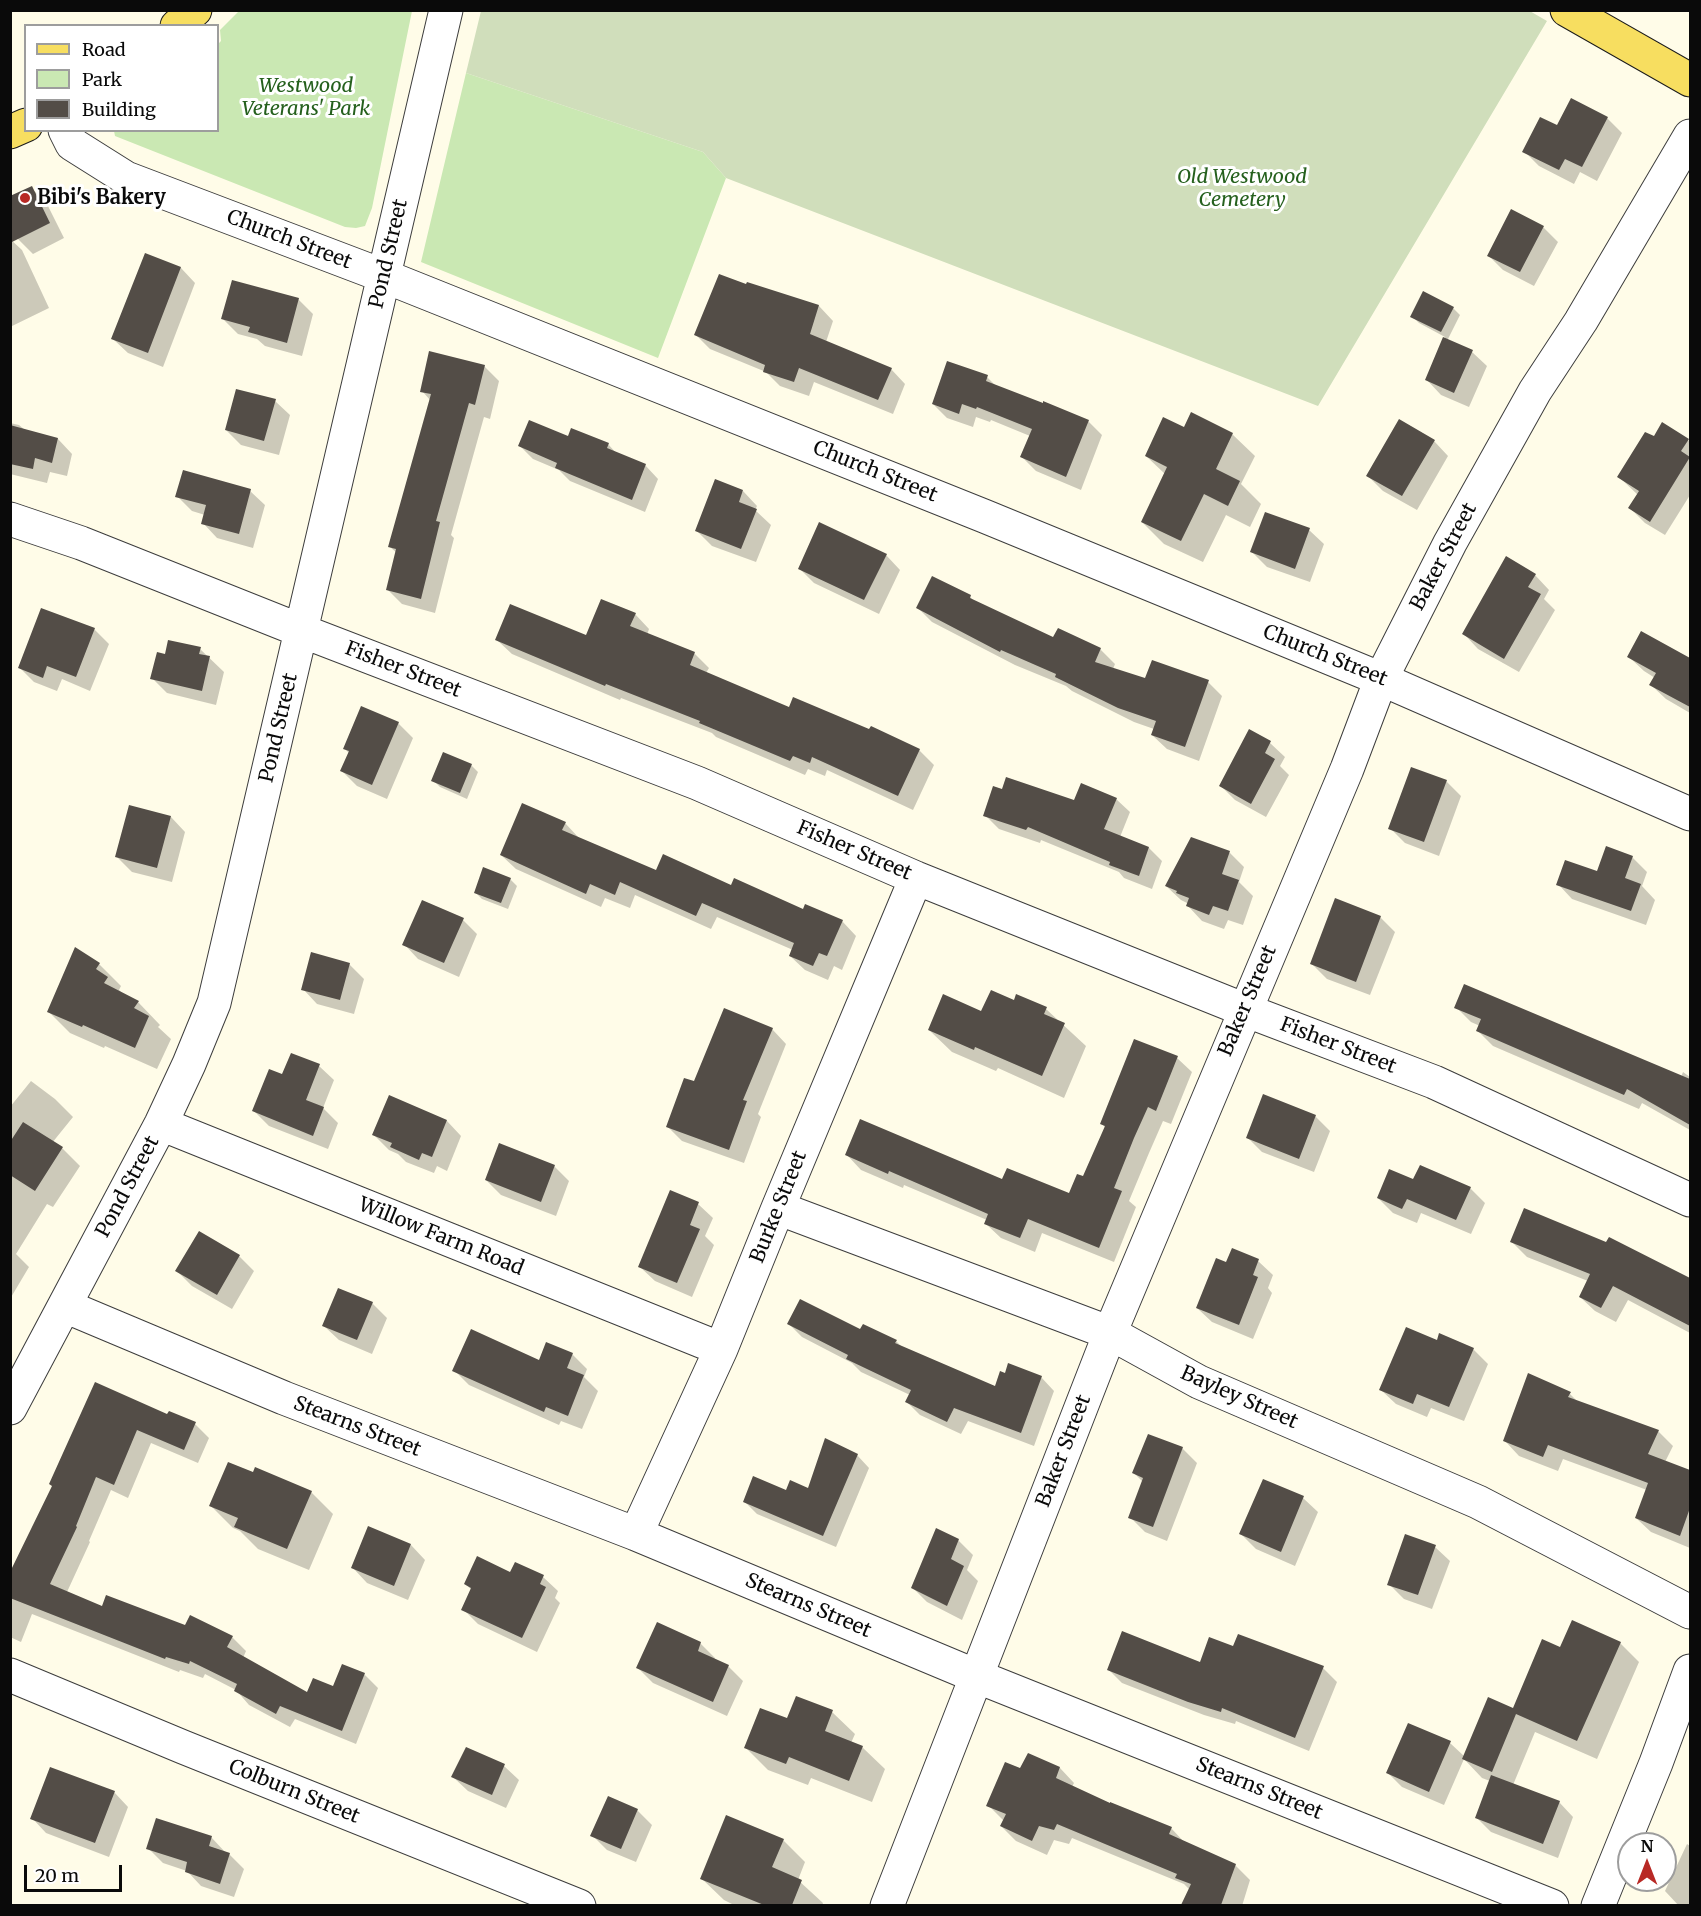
<!DOCTYPE html>
<html>
<head>
<meta charset="utf-8">
<style>
  body { margin:0 }
  #map { position:relative; width:1701px; height:1916px; overflow:hidden; background:#fffce8; font-family:Merriweather,serif }
  canvas { display:block }
  .frame { position:absolute; inset:0; border:12px solid #0a0a0a; pointer-events:none }
  .legend { position:absolute; left:24px; top:24px; width:195px; height:108px; box-sizing:border-box; background:#fff; border:2px solid #9d9d9d; margin:0; padding:8px 10px; list-style:none; font-size:18px; color:#0a0a0a }
  .legend li { display:flex; align-items:center; gap:12px; height:30px }
  .legend b { width:30px; border:2px solid #9d9d9d }
  .north { position:absolute; left:1617px; top:1832px; width:60px; height:60px; box-sizing:border-box; background:#fff; border:2px solid #9d9d9d; border-radius:50%; rotate:0deg; font-size:16px; font-weight:700; line-height:24px; text-align:center; color:#0a0a0a }
  .north::after { content:''; display:block; margin:auto; width:21px; height:27px; background:#b82925; clip-path:polygon(50% 0,100% 100%,50% 72%,0 100%) }
  .scale { position:absolute; left:24px; top:1865px; width:98px; height:27px; box-sizing:border-box; border:3px solid #0a0a0a; border-top:0; padding-left:8px; font-size:18px; line-height:21px; white-space:nowrap; color:#0a0a0a; -webkit-text-stroke:4px #fff; paint-order:stroke }
</style>
</head>
<body>
<div id="map">
<canvas width="1701" height="1916"></canvas>
<div class="frame"></div>
<ul class="legend">
<li><b style="height:8px;background:#f7de60"></b>Road</li>
<li><b style="height:16px;background:#cae8b3"></b>Park</li>
<li><b style="height:16px;background:#534d47"></b>Building</li>
</ul>
<div class="north">N</div>
<div class="scale">20 m</div>
</div>
<script>
const g = document.querySelector('canvas').getContext('2d');
g.lineJoin = 'round';
function fill(path, color) {
  g.fillStyle = color;
  g.fill(path, 'evenodd');
}
function shape(rows) {
  const path = new Path2D();
  for (const r of rows) {
    path.moveTo(r[0], r[1]);
    for (let i = 2; i < r.length; i += 2) path.lineTo(r[i], r[i + 1]);
  }
  return path;
}
function stroke(path, color, width, dash) {
  g.strokeStyle = color;
  g.lineWidth = width;
  g.lineCap = dash ? 'butt' : 'round';
  g.setLineDash(dash || []);
  g.stroke(path);
}
function drawText(font, color, halo, rows, align = 'center') {
  g.font = font + ' Merriweather,serif';
  g.lineWidth = 6;
  g.setLineDash([]);
  g.textBaseline = 'middle';
  g.strokeStyle = halo;
  g.fillStyle = color;
  for (const [text, x, y, turn = 0] of rows) {
    g.save();
    g.translate(x, y);
    g.rotate((+turn || 0) * Math.PI / 180);
    g.textAlign = isNaN(turn) ? turn : align;
    if (halo) g.strokeText(text, 0, 0);
    g.fillText(text, 0, 0);
    g.restore();
  }
}
const green = shape([
  [240,10,412,11,372,208,365,226,356,228,345,227,115,136,114,131,218,130,218,44,221,41,220,30],
  [466,73,703,152,726,178,658,358,421,262]
]);
const cemetery = shape([
  [1528,10,1547,21,1318,406,726,178,703,152,466,73,481,11]
]);
const shadow = shape([
  [1607,118,1622,133,1597,181,1580,172,1574,184,1539,166,1524,151,1557,127],
  [31,188,46,202,64,238,33,254,18,239,10,224],
  [1543,227,1558,242,1534,286,1503,270,1488,255],
  [10,239,22,250,49,308,10,327],
  [145,255,181,268,195,283,163,367,128,353,113,339],
  [747,286,819,306,833,321,826,342,891,369,905,384,893,414,814,382,809,396,780,386,766,372,710,349,696,335],
  [298,299,313,314,302,356,265,346,257,339,238,334,223,319],
  [1453,308,1460,315,1447,341,1472,352,1487,366,1469,407,1441,395,1427,380,1445,337,1419,323,1412,316],
  [948,363,987,377,997,387,1088,421,1102,435,1081,490,1036,471,1022,457,1030,436,991,420,990,422,976,417,973,427,947,418,933,404],
  [484,366,499,381,490,419,484,417,451,535,454,538,435,613,402,604,388,590,397,553,390,547,431,401,422,391],
  [275,401,290,415,279,455,241,445,226,430],
  [10,423,19,425,25,430,58,439,72,454,67,476,50,472,47,483,10,474],
  [1185,429,1232,434,1255,456,1241,484,1261,504,1250,527,1226,515,1203,562,1164,544,1142,522,1165,474,1146,456],
  [569,438,608,444,617,454,645,465,658,479,645,512,570,481,559,470,533,459,520,446],
  [1654,438,1688,440,1690,442,1690,495,1665,535,1645,523,1630,508,1638,495,1619,477],
  [1434,441,1448,456,1417,510,1383,491,1368,476],
  [250,491,265,505,253,548,217,538,203,523,205,515,192,511,177,496],
  [743,491,757,506,755,510,771,525,756,562,712,546,697,531],
  [1309,530,1324,544,1310,582,1267,567,1252,552],
  [886,555,900,570,879,614,814,583,799,568],
  [1535,575,1549,590,1544,599,1555,610,1519,672,1478,649,1464,634],
  [933,578,970,597,975,602,1054,639,1100,649,1115,664,1113,669,1146,680,1208,682,1222,696,1199,761,1167,749,1152,735,1154,729,1134,722,1072,691,1066,686,1015,665,932,622,918,608],
  [635,614,649,629,647,635,694,653,709,668,706,673,790,709,870,731,871,728,919,750,934,765,913,810,827,770,825,776,808,769,805,775,716,737,712,733,621,698,620,700,512,654,497,640,586,637],
  [94,629,109,644,90,691,62,679,57,691,34,682,20,668],
  [1642,633,1690,660,1690,713,1666,699,1651,685,1655,678,1644,671,1629,657],
  [200,649,224,672,216,705,167,693,152,678,166,656],
  [398,723,413,738,387,799,357,786,342,771,350,754,344,748],
  [1250,732,1270,743,1285,757,1280,766,1289,775,1266,817,1235,800,1221,786],
  [471,765,478,772,467,799,440,787,433,780],
  [1446,781,1461,796,1439,856,1405,843,1390,828],
  [1003,791,1074,802,1116,799,1130,812,1120,837,1149,848,1162,861,1152,889,1124,878,1119,872,1041,840,1040,843,999,829,985,815],
  [171,817,185,832,172,882,132,872,117,857],
  [565,823,579,838,656,872,732,887,804,911,842,921,856,936,842,970,834,966,828,980,805,970,790,956,793,950,717,917,711,929,635,895,630,908,605,898,601,907,516,869,501,855],
  [1192,839,1230,853,1244,867,1239,882,1253,896,1243,925,1228,920,1224,929,1202,921,1188,906,1187,903,1181,900,1166,886],
  [1632,857,1647,872,1642,886,1655,900,1646,925,1572,899,1558,884,1598,873],
  [510,879,517,886,508,909,482,899,475,892],
  [1380,917,1395,932,1370,995,1327,979,1312,964],
  [463,920,477,934,459,977,418,959,404,944],
  [99,964,121,986,119,990,125,996,138,1002,160,1025,158,1027,171,1039,157,1069,105,1046,104,1048,70,1033,48,1011],
  [349,964,364,979,354,1014,317,1004,303,989],
  [1015,1002,1046,1009,1086,1046,1064,1098,998,1068,996,1071,952,1052,929,1030],
  [1456,1007,1681,1077,1683,1072,1690,1077,1690,1130,1642,1103,1639,1109,1493,1046,1478,1031,1480,1026,1471,1022],
  [772,1029,786,1044,758,1114,761,1117,744,1163,682,1141,667,1126,695,1083],
  [292,1055,319,1066,334,1080,323,1108,338,1123,328,1149,269,1126,254,1111,283,1076],
  [1177,1058,1192,1072,1171,1124,1163,1121,1149,1153,1129,1201,1136,1207,1114,1262,1042,1233,1035,1252,1001,1238,986,1224,987,1220,904,1185,903,1188,861,1170,847,1155,1003,1181,1070,1195,1084,1178,1106,1128,1101,1123],
  [31,1081,55,1099,73,1117,52,1143,62,1148,80,1166,53,1207,47,1204,16,1254,29,1267,10,1299,10,1107],
  [1315,1116,1330,1131,1314,1172,1262,1152,1248,1138],
  [447,1121,461,1136,447,1171,437,1166,434,1173,406,1162,398,1154,389,1150,374,1135],
  [554,1166,569,1181,556,1216,501,1195,486,1180],
  [1414,1181,1470,1188,1485,1203,1471,1234,1421,1213,1417,1223,1393,1213,1378,1198],
  [698,1204,713,1218,705,1236,714,1245,692,1297,655,1281,640,1267],
  [1512,1242,1687,1285,1690,1287,1690,1333,1628,1300,1616,1322,1595,1311,1580,1297,1588,1281,1527,1257],
  [239,1256,254,1271,232,1309,192,1286,177,1271],
  [1258,1261,1273,1275,1268,1288,1272,1293,1253,1339,1212,1322,1197,1308,1227,1264],
  [372,1303,387,1318,372,1354,339,1340,324,1326],
  [789,1324,861,1331,896,1341,903,1348,995,1388,1041,1377,1054,1391,1034,1446,968,1421,961,1434,920,1415,907,1402,910,1395,861,1372,852,1363,802,1337],
  [1437,1341,1473,1349,1488,1364,1464,1421,1431,1408,1427,1417,1396,1404,1381,1390],
  [572,1354,587,1369,584,1377,598,1391,582,1429,561,1421,559,1425,469,1385,454,1370,540,1362],
  [96,1384,168,1416,195,1424,209,1438,198,1463,151,1443,128,1498,111,1490,89,1541,90,1542,67,1592,103,1608,232,1637,246,1651,243,1658,308,1694,334,1688,364,1674,378,1688,356,1744,295,1719,290,1727,249,1705,236,1690,205,1674,203,1678,180,1670,179,1672,32,1614,21,1642,10,1637,10,1576,53,1487],
  [1570,1394,1578,1402,1658,1431,1673,1446,1665,1462,1690,1472,1690,1548,1651,1532,1636,1518,1647,1490,1563,1459,1558,1471,1519,1456,1505,1441],
  [1182,1448,1197,1463,1167,1541,1145,1532,1130,1517,1143,1482,1134,1473],
  [857,1455,869,1468,836,1547,757,1514,744,1501,787,1492,809,1490],
  [254,1474,311,1492,333,1514,309,1570,258,1549,240,1531,233,1528,211,1506],
  [1303,1498,1318,1512,1295,1566,1256,1549,1241,1534],
  [958,1540,973,1555,967,1570,978,1581,962,1620,927,1602,913,1588],
  [411,1545,425,1560,408,1600,367,1583,353,1568],
  [1435,1547,1450,1561,1432,1609,1404,1599,1389,1584],
  [511,1574,543,1577,558,1591,555,1598,560,1603,537,1652,478,1624,463,1609,472,1590,465,1584],
  [700,1643,715,1658,714,1660,728,1666,743,1681,727,1716,653,1683,638,1668],
  [1620,1643,1639,1662,1597,1759,1535,1732,1513,1785,1559,1802,1573,1817,1558,1858,1491,1832,1476,1817,1490,1781,1482,1778,1464,1759,1444,1805,1402,1787,1388,1773,1409,1725,1450,1743,1464,1756,1513,1710,1561,1649],
  [1233,1648,1323,1668,1337,1682,1309,1751,1236,1721,1235,1724,1204,1715,1122,1683,1108,1669,1201,1664],
  [796,1698,832,1712,855,1734,851,1743,862,1747,885,1769,872,1802,811,1778,808,1785,768,1770,746,1748,788,1720],
  [467,1749,504,1766,519,1780,506,1808,468,1791,453,1777],
  [1029,1755,1060,1768,1074,1783,1072,1787,1110,1805,1171,1828,1186,1844,1235,1865,1250,1880,1242,1906,1183,1906,1190,1890,1184,1884,1072,1838,1069,1844,1054,1840,1047,1855,1016,1841,1001,1826,1004,1821,988,1805,1021,1770],
  [114,1792,128,1807,109,1857,46,1833,32,1818],
  [637,1810,652,1825,636,1862,607,1850,592,1835],
  [211,1837,226,1853,229,1854,244,1869,234,1897,201,1886,187,1871,163,1863,148,1848],
  [783,1840,805,1862,798,1880,823,1903,822,1906,736,1906,724,1900,701,1878],
  [1687,1844,1690,1846,1690,1906,1679,1906,1665,1891]
]);
const building = shape([
  [1571,98,1608,117,1582,167,1565,159,1559,170,1522,152,1540,117,1557,125],
  [32,186,50,223,10,243,10,196],
  [1511,209,1544,226,1520,272,1487,256],
  [145,253,181,267,148,353,111,339],
  [719,274,746,284,747,282,819,305,810,334,892,368,878,400,799,368,794,382,763,372,765,365,694,335],
  [232,280,299,298,287,343,248,332,250,327,221,319],
  [1423,291,1454,307,1441,332,1410,317],
  [1443,337,1473,350,1454,393,1425,380],
  [429,351,485,365,475,405,469,403,436,521,440,522,421,599,386,590,396,549,388,547,431,394,420,392],
  [947,361,988,375,986,381,1043,403,1043,401,1089,420,1066,477,1020,457,1032,429,977,407,976,409,962,404,959,414,932,404],
  [236,389,276,399,264,441,225,430],
  [1191,412,1233,433,1216,469,1240,481,1228,506,1204,494,1181,541,1141,522,1167,467,1145,456,1163,417,1184,427],
  [1399,419,1435,440,1402,496,1366,476],
  [529,420,568,436,571,428,609,443,607,448,646,464,632,500,555,468,557,463,518,446],
  [1662,422,1689,439,1681,451,1690,457,1650,522,1628,508,1639,491,1617,477,1645,432,1654,436],
  [10,425,58,438,52,463,35,458,33,469,10,464],
  [183,470,251,489,239,534,201,524,206,505,175,497],
  [715,479,743,490,739,502,757,509,741,549,695,531],
  [1265,512,1310,528,1295,569,1250,552],
  [819,522,887,554,864,600,798,569],
  [1506,556,1536,574,1528,587,1541,594,1504,659,1462,634],
  [932,576,971,595,970,598,1053,637,1058,628,1101,648,1095,662,1145,678,1152,660,1209,680,1185,747,1151,735,1156,721,1118,708,1055,677,1056,674,1001,650,1000,652,916,608],
  [601,599,636,613,630,626,695,652,690,665,789,707,793,697,869,729,871,726,920,749,898,796,812,757,810,763,793,756,790,761,699,723,700,721,606,684,605,686,495,640,510,604,586,635],
  [41,608,95,628,76,677,47,666,43,678,18,668],
  [1641,631,1690,658,1690,707,1649,685,1656,673,1627,657],
  [168,640,201,647,199,654,210,656,202,691,150,679,157,652,165,654],
  [361,706,399,722,372,785,340,771,349,751,343,749],
  [1249,729,1271,741,1265,753,1275,759,1251,804,1219,786],
  [443,752,472,764,460,793,431,781],
  [1411,767,1447,780,1424,842,1388,829],
  [1006,777,1074,800,1081,783,1117,798,1104,829,1149,847,1139,876,1109,865,1110,862,1028,827,1026,830,983,816,993,786,1002,789],
  [522,803,566,822,562,830,656,870,663,854,731,885,734,878,803,909,805,904,843,920,827,956,819,953,813,966,789,956,794,943,702,903,696,916,620,882,615,895,590,884,586,894,500,855],
  [129,805,171,816,157,868,115,857],
  [1191,837,1230,851,1222,874,1239,880,1228,911,1213,906,1209,915,1186,906,1189,898,1176,893,1177,891,1165,886],
  [1606,846,1633,856,1625,878,1641,884,1631,911,1556,885,1565,860,1597,871],
  [483,867,511,878,501,903,474,893],
  [1335,898,1381,916,1356,982,1310,964],
  [422,900,464,918,444,963,402,945],
  [75,947,100,963,96,969,108,977,104,983,139,1001,134,1008,149,1016,135,1048,83,1025,82,1027,47,1012],
  [311,952,350,963,340,1000,301,990],
  [1464,984,1690,1079,1690,1125,1627,1089,1624,1095,1476,1031,1481,1019,1454,1008],
  [991,990,1014,1000,1016,994,1047,1007,1044,1014,1065,1023,1042,1076,975,1047,974,1050,928,1030,943,994,981,1011],
  [724,1008,773,1028,743,1100,747,1101,729,1150,666,1127,684,1078,694,1081],
  [1134,1039,1178,1056,1156,1111,1148,1107,1134,1138,1114,1188,1122,1191,1099,1248,1028,1219,1020,1238,984,1224,988,1214,889,1171,888,1174,845,1155,860,1119,1002,1179,1007,1168,1069,1193,1077,1174,1083,1176,1105,1126,1100,1124],
  [291,1053,320,1064,306,1100,324,1107,313,1136,252,1111,269,1069,282,1074],
  [1263,1094,1316,1115,1299,1159,1246,1138],
  [389,1095,447,1120,432,1157,422,1153,419,1160,390,1147,392,1143,372,1135],
  [23,1122,63,1147,35,1191,10,1175,10,1142],
  [499,1143,555,1165,541,1202,485,1180],
  [1420,1165,1471,1187,1456,1220,1407,1199,1402,1209,1377,1198,1389,1169,1413,1179],
  [670,1190,699,1202,690,1225,700,1229,677,1283,638,1267],
  [1524,1208,1606,1242,1609,1237,1690,1278,1690,1326,1613,1286,1601,1308,1579,1297,1590,1274,1510,1242],
  [199,1231,240,1255,217,1295,175,1271],
  [1232,1248,1259,1259,1253,1275,1258,1277,1239,1325,1196,1308,1216,1258,1226,1262],
  [338,1288,373,1302,357,1340,322,1326],
  [800,1299,860,1329,863,1324,897,1340,895,1343,995,1386,1000,1371,1005,1373,1008,1363,1042,1376,1021,1433,954,1408,947,1422,905,1402,911,1390,846,1359,848,1355,787,1324],
  [1406,1327,1437,1340,1439,1333,1474,1348,1449,1407,1417,1394,1413,1404,1379,1390],
  [471,1329,539,1360,546,1342,573,1353,567,1368,584,1375,568,1416,546,1407,544,1412,452,1371],
  [1528,1373,1571,1392,1568,1397,1659,1430,1648,1454,1690,1470,1690,1508,1680,1536,1635,1518,1648,1483,1548,1445,1543,1457,1503,1441],
  [95,1382,167,1414,169,1411,196,1422,184,1450,137,1430,114,1485,96,1477,76,1526,77,1527,50,1584,102,1606,106,1595,185,1625,190,1615,233,1636,227,1647,307,1692,313,1678,333,1686,342,1664,365,1673,342,1731,280,1706,276,1714,234,1691,237,1684,190,1661,189,1664,166,1657,165,1659,10,1598,10,1572,52,1486,49,1484],
  [1148,1434,1183,1447,1153,1527,1128,1518,1143,1478,1132,1473],
  [825,1438,858,1454,823,1536,743,1502,753,1476,786,1490,790,1480,808,1488],
  [228,1462,253,1472,255,1467,312,1491,287,1549,234,1527,238,1518,209,1506],
  [1263,1479,1304,1496,1281,1552,1239,1534],
  [368,1526,411,1544,394,1586,351,1568],
  [936,1528,959,1539,951,1559,964,1566,947,1606,911,1588],
  [1405,1534,1436,1545,1418,1595,1387,1585],
  [477,1556,510,1572,515,1562,544,1575,540,1584,546,1587,522,1638,461,1610,471,1588,464,1584],
  [1572,1620,1621,1642,1577,1741,1516,1714,1492,1772,1462,1759,1488,1697,1513,1708,1542,1639,1560,1647],
  [657,1622,701,1642,698,1651,729,1665,713,1702,636,1668],
  [1122,1631,1200,1662,1209,1637,1233,1646,1238,1634,1324,1666,1295,1738,1222,1708,1221,1712,1188,1702,1107,1670],
  [796,1696,833,1710,825,1731,863,1746,849,1781,789,1757,786,1764,744,1748,760,1708,787,1718],
  [1408,1723,1451,1741,1429,1792,1386,1773],
  [466,1747,505,1764,492,1795,451,1777],
  [1028,1753,1060,1767,1056,1778,1110,1803,1110,1802,1172,1827,1169,1834,1236,1864,1221,1905,1181,1905,1191,1884,1175,1878,1177,1874,1057,1824,1054,1830,1039,1826,1032,1841,1000,1826,1006,1814,986,1806,1005,1762,1020,1768],
  [50,1767,115,1791,95,1843,30,1819],
  [1491,1775,1560,1801,1543,1844,1475,1818],
  [608,1796,638,1809,621,1849,590,1836],
  [726,1815,784,1839,772,1867,802,1880,792,1905,764,1905,700,1879],
  [156,1818,212,1836,209,1846,230,1853,220,1884,185,1872,187,1862,146,1849]
]);
const minor = shape([
  [65,130,72,144,126,178,384,276,984,516,1381,679,1690,814],
  [10,519,81,543,302,631,697,783,916,878,1245,1010,1434,1082,1690,1200],
  [161,1124,721,1349],
  [778,1208,1110,1333,1199,1382,1478,1502,1690,1612],
  [65,1306,284,1398,636,1534,976,1676,1552,1906],
  [10,1408,161,1124,189,1064,214,1003,446,10],
  [636,1534,721,1349,778,1208,916,878],
  [10,1675,183,1747,579,1906],
  [887,1906,1110,1333,1347,769,1381,679,1450,543,1535,391,1581,321,1690,136],
  [1598,1906,1656,1763,1690,1671]
]);
const major = shape([
  [1567,10,1690,80],
  [177,26,195,10],
  [10,132,26,125]
]);
const markers = [
  [25,198,6,"#b82925"]
];
const parkNames = [
  ["Westwood",306,86],
  ["Veterans' Park",306,109],
  ["Old Westwood",1242,177],
  ["Cemetery",1242,200]
];
const poiNames = [
  ["Bibi's Bakery",37,198]
];
const streetNames = [
  ["Church Street",289,240,21],
  ["Pond Street",389,254,-77],
  ["Church Street",875,472,22],
  ["Baker Street",1444,557,-62],
  ["Church Street",1325,656,22],
  ["Fisher Street",403,670,21],
  ["Pond Street",279,728,-77],
  ["Fisher Street",854,851,23],
  ["Baker Street",1248,1001,-67],
  ["Fisher Street",1338,1046,21],
  ["Pond Street",128,1187,-62],
  ["Burke Street",779,1207,-68],
  ["Willow Farm Road",441,1237,22],
  ["Bayley Street",1239,1398,24],
  ["Stearns Street",357,1427,21],
  ["Baker Street",1064,1451,-69],
  ["Stearns Street",808,1606,23],
  ["Stearns Street",1259,1789,22],
  ["Colburn Street",294,1792,22]
];
fill(green, '#cae8b3');
fill(cemetery, '#d0debb');
fill(shadow, '#0003');
fill(building, '#534d47');
stroke(minor, '#3d3d3d', 35);
stroke(major, '#1b1b1b', 35);
stroke(minor, '#fff', 33);
stroke(major, '#f7de60', 33);
for (const [x, y, r, color] of markers) {
  const dot = new Path2D();
  dot.arc(x, y, r, 0, 2 * Math.PI);
  g.fillStyle = color;
  g.fill(dot);
  stroke(dot, '#fff', 2);
}
drawText('italic 20px', '#25601d', '#fff', parkNames);
drawText('bold 20px', '#0a0a0a', '#fff', poiNames, 'left');
drawText('20px', '#0a0a0a', '#fff', streetNames);
</script>
</body>
</html>
